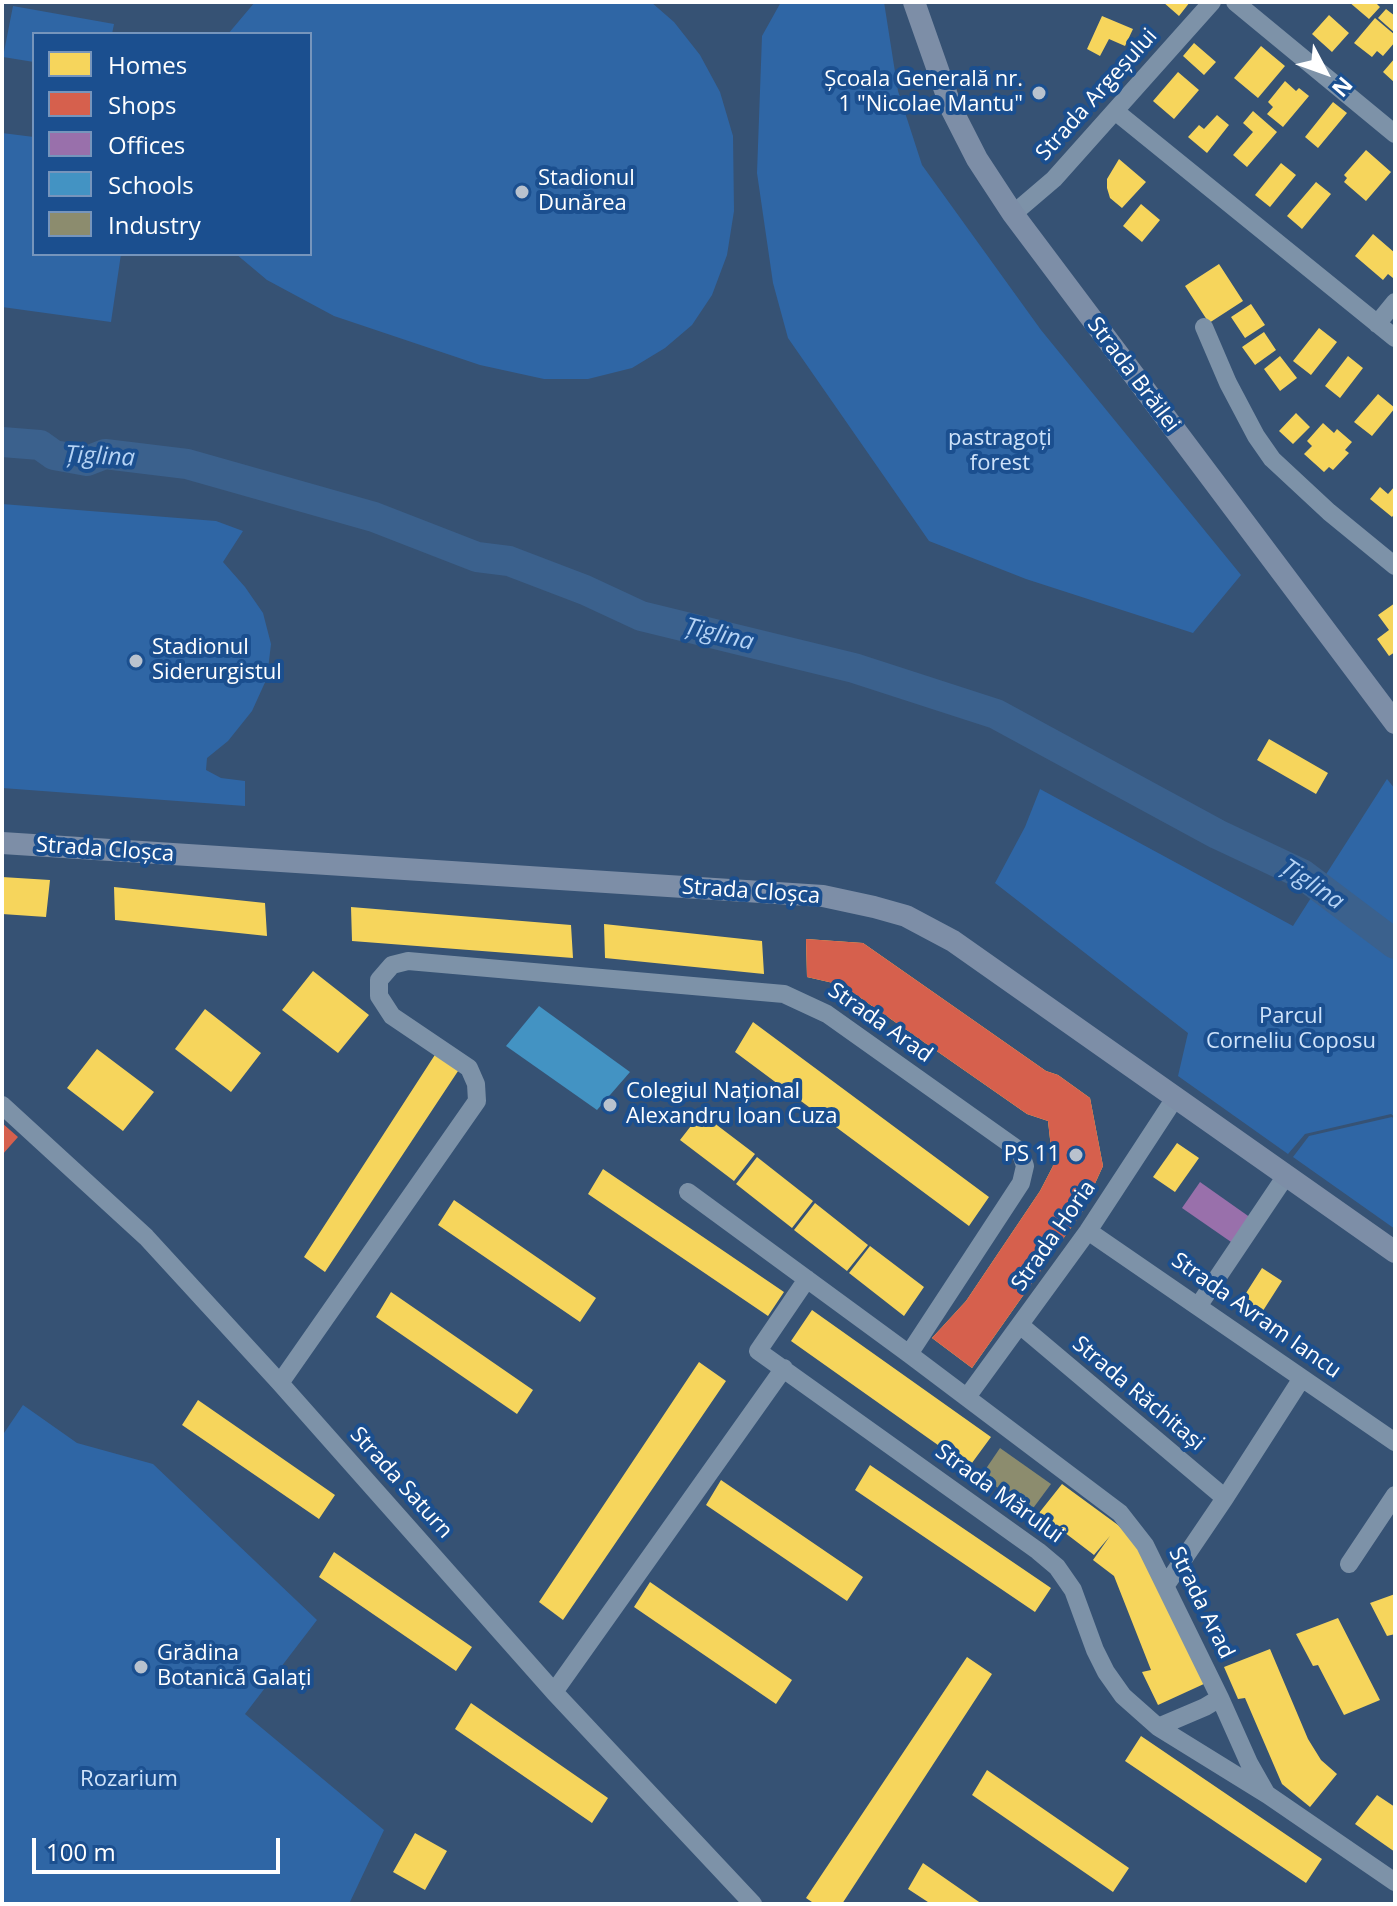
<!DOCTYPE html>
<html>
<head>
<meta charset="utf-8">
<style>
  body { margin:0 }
  #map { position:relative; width:1397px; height:1906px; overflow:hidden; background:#365274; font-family:"Open Sans",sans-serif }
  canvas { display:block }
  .frame { position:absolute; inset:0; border:4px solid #fff; pointer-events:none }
  .legend { position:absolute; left:32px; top:32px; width:280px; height:224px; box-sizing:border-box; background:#1b4f8f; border:2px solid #7695bc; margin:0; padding:10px 14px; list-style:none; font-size:24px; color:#fff }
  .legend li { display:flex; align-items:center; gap:16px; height:40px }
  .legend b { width:40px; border:2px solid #7695bc }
  .north { position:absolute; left:1285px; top:32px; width:80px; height:80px; -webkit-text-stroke:6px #1b4f8f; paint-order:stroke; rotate:131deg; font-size:22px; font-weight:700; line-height:32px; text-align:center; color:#fff }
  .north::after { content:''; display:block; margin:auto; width:28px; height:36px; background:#fff; clip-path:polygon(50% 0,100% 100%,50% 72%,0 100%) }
  .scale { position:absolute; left:32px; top:1838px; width:248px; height:36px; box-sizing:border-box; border:4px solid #fff; border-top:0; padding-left:10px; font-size:24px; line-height:28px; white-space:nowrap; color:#fff; -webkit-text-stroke:6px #1b4f8f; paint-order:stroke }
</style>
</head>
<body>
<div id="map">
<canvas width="1397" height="1906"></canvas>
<div class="frame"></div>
<ul class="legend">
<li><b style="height:22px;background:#f6d55c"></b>Homes</li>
<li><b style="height:22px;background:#d6604d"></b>Shops</li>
<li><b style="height:22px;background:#9970ab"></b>Offices</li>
<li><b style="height:22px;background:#4393c3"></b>Schools</li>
<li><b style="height:22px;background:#8c8c6e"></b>Industry</li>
</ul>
<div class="north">N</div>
<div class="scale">100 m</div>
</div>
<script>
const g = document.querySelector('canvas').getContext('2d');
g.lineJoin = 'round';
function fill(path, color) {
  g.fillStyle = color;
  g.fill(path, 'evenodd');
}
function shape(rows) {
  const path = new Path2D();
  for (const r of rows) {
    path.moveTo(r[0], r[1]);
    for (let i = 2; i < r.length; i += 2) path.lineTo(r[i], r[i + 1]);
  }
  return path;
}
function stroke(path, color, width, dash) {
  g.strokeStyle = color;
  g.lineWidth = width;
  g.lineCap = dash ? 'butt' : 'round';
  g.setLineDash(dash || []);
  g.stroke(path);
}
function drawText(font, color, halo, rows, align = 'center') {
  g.font = font + ' "Open Sans",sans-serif';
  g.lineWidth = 8;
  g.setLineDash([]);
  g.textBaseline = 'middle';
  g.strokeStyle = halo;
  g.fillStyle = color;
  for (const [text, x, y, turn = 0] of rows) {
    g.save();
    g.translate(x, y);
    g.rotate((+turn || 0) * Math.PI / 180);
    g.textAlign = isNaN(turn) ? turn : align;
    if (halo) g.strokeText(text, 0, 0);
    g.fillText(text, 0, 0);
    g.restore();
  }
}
const green = shape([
  [255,2,651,2,674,22,700,55,720,92,733,136,734,211,727,255,712,295,692,325,665,348,632,368,588,379,544,379,480,365,334,316,267,280,236,254,310,254,310,34,228,34],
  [781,2,884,2,898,91,922,165,1041,330,1241,575,1193,633,1026,579,929,541,788,338,773,283,757,173,762,36],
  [13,6,114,24,112,34,34,34,34,62,3,57],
  [2,133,34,137,34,254,121,254,111,322,2,307],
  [2,504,216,521,243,531,223,562,245,587,263,613,271,644,267,678,252,711,228,741,207,758,206,770,221,778,245,781,245,806,2,788],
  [1387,779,1395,789,1395,1117,1391,1114,1305,1134,1288,1154,1178,1076,1188,1033,995,883,1025,827,1040,789,1293,926],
  [1392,1117,1395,1120,1395,1229,1293,1157,1309,1136],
  [23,1405,77,1443,153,1464,317,1620,245,1714,384,1830,349,1904,2,1904,2,1436]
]);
const homes = shape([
  [1163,2,1190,2,1179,16],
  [1349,2,1375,2,1380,7,1369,19],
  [1386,9,1395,16,1395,33,1378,18],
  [1329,15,1349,33,1332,52,1312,34],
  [1102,16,1133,29,1125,46,1109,39,1100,56,1087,49],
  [1375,18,1395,35,1395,42,1383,56,1377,51,1372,57,1354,43],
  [1194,43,1216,62,1204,75,1183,56],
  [1261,46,1285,66,1258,98,1234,78],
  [1395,58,1395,83,1383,72],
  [1178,72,1199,90,1174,119,1153,101],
  [1285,81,1296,91,1299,88,1309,96,1283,127,1267,114,1273,107,1268,102],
  [1333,102,1347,113,1318,148,1305,137],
  [1253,111,1277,132,1247,167,1233,155,1253,132,1243,123],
  [1217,115,1229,125,1207,153,1188,137,1199,125,1204,129],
  [1366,150,1391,172,1366,201,1344,182,1347,178,1344,175],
  [1119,159,1146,182,1122,208,1110,198,1107,188,1107,179],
  [1281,163,1296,175,1270,207,1255,195],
  [1316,182,1331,194,1302,229,1287,216],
  [1141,204,1160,220,1142,242,1123,226],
  [1373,234,1395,253,1393,278,1388,274,1383,280,1355,256],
  [1219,264,1243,301,1209,323,1185,286],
  [1251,304,1265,325,1245,338,1231,317],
  [1319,328,1337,342,1311,375,1293,361],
  [1264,332,1276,350,1255,365,1242,347],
  [1280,356,1297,378,1280,391,1264,369],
  [1348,356,1363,368,1340,398,1325,386],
  [1378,394,1395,408,1372,436,1354,422],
  [1296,413,1310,427,1293,444,1279,431],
  [1323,423,1334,433,1337,429,1352,442,1345,450,1349,453,1333,470,1329,467,1324,472,1304,454,1312,446,1307,441],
  [1395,486,1395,513,1392,517,1370,499,1380,487,1388,494],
  [1395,603,1395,652,1389,656,1377,639,1389,630,1378,615],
  [1269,739,1328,773,1316,794,1257,760],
  [2,877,50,880,46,917,2,914],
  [114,887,265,903,267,936,115,920],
  [351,907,571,925,573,958,352,941],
  [604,924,762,941,764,974,605,958],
  [806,939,863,943,1046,1071,1058,1075,1090,1098,1103,1166,1082,1212,972,1368,932,1338,966,1301,1040,1191,1053,1166,1048,1121,1027,1114,842,985,807,977],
  [313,971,369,1015,338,1053,282,1010],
  [205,1009,261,1053,231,1092,175,1049],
  [753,1022,989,1197,969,1226,735,1052],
  [440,1047,464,1062,325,1272,304,1257],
  [97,1049,154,1092,123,1131,67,1088],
  [701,1113,755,1154,734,1181,680,1140],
  [1177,1143,1199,1158,1175,1192,1153,1177],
  [757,1157,813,1201,792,1228,736,1184],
  [603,1169,784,1292,768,1316,588,1194],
  [454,1200,596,1298,580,1322,438,1225],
  [815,1203,868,1245,847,1271,794,1230],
  [870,1246,924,1287,904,1316,849,1273],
  [1262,1268,1282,1281,1259,1317,1239,1304],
  [391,1292,533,1390,517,1414,376,1317],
  [812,1310,991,1437,969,1467,791,1341],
  [699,1362,726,1381,563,1620,539,1602],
  [198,1400,335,1495,319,1519,182,1425],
  [870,1465,1051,1588,1035,1612,855,1490],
  [721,1480,863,1577,847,1601,706,1505],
  [1062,1484,1118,1525,1142,1549,1206,1683,1158,1705,1142,1672,1151,1670,1114,1576,1093,1560,1110,1536,1094,1555,1039,1513],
  [334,1552,472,1647,456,1671,319,1577],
  [650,1582,792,1680,776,1704,634,1607],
  [1395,1594,1395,1634,1387,1636,1370,1603],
  [1338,1618,1380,1700,1344,1715,1318,1665,1313,1666,1296,1634],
  [1270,1649,1308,1739,1321,1760,1337,1774,1310,1807,1282,1784,1245,1698,1238,1699,1224,1667],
  [967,1657,992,1674,842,1904,815,1904,806,1898],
  [471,1703,608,1798,592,1823,455,1729],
  [1141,1736,1322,1859,1306,1883,1125,1761],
  [987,1770,1129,1868,1113,1892,972,1795],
  [1377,1795,1395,1807,1395,1852,1355,1824],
  [415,1833,447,1851,425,1890,393,1872],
  [923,1863,982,1904,931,1904,908,1889]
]);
const shops = shape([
  [806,939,863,943,1046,1071,1058,1075,1090,1098,1103,1166,1082,1212,972,1368,932,1338,966,1301,1040,1191,1053,1166,1048,1121,1027,1114,842,985,807,977],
  [2,1123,18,1137,2,1155]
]);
const offices = shape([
  [1200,1182,1251,1218,1234,1244,1182,1208]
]);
const schools = shape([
  [539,1006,630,1072,597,1110,506,1046]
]);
const industry = shape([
  [1000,1448,1051,1484,1031,1511,981,1476]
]);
const river = shape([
  [2,442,40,445,54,455,87,461,105,454,187,464,374,517,477,557,509,561,585,590,641,616,854,668,996,714,1217,834,1302,874,1395,944]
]);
const minor = shape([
  [1235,2,1395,134],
  [1115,111,1395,338],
  [1013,214,1054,179,1212,2],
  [1377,324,1395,302],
  [1204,327,1228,383,1256,436,1272,459,1329,512,1395,566],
  [2,1105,146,1237,280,1383,554,1692,753,1904],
  [688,1192,909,1354,1120,1513,1145,1545,1220,1698,1249,1763,1266,1793],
  [1088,1231,1395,1442],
  [807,1279,758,1351,1038,1551,1057,1567,1073,1590,1095,1650,1106,1672,1123,1696,1158,1727,1268,1795,1395,1882],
  [1199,1305,1285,1177],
  [1020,1325,1225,1498],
  [280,1383,477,1101,476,1084,469,1068,392,1016,379,996,379,980,392,965,408,961,784,994,827,1014,1020,1151,1025,1166,1021,1183,909,1354],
  [967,1397,1088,1231,1175,1098],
  [1349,1564,1395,1495],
  [1166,1585,1225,1498,1302,1378],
  [554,1692,784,1368],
  [1158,1727,1205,1707,1220,1698]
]);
const major = shape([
  [914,2,952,110,977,159,1013,214,1395,723],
  [2,843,823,896,874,907,906,916,953,941,1395,1252]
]);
const markers = [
  [1039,93,8,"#b9c2ce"],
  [522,192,8,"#b9c2ce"],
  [136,661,8,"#b9c2ce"],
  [610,1105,8,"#b9c2ce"],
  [1076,1155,8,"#b9c2ce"],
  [141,1667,8,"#b9c2ce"]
];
const poiNames = [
  ["Școala Generală nr.",1023,80,"right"],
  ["1 \"Nicolae Mantu\"",1023,105,"right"],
  ["Stadionul",538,179],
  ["Dunărea",538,204],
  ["Stadionul",152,648],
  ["Siderurgistul",152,673],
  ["Colegiul Național",626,1092],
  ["Alexandru Ioan Cuza",626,1117],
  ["PS 11",1060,1155,"right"],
  ["Grădina",157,1654],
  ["Botanică Galați",157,1679]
];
const streetNames = [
  ["Strada Argeșului",1097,95,-48],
  ["Strada Brăilei",1133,375,53],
  ["Strada Cloșca",105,850,4],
  ["Strada Cloșca",751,892,4],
  ["Strada Arad",880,1023,35],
  ["Strada Horia",1054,1236,-55],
  ["Strada Avram Iancu",1256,1316,35],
  ["Strada Răchitași",1138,1394,40],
  ["Strada Saturn",401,1483,48],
  ["Strada Mărului",999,1494,36],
  ["Strada Arad",1201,1603,64]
];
const parkNames = [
  ["pastragoți",1000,439],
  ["forest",1000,464],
  ["Parcul",1291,1017],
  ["Corneliu Coposu",1291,1042],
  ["Rozarium",129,1780]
];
const waterNames = [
  ["Țiglina",100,457,3],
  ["Țiglina",719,635,14],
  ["Țiglina",1312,885,34]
];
fill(green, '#2f66a5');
fill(homes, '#f6d55c');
fill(shops, '#d6604d');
fill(offices, '#9970ab');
fill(schools, '#4393c3');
fill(industry, '#8c8c6e');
stroke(river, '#3b618d', 30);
stroke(minor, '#7d92a8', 18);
stroke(major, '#7d8ea7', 22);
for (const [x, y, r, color] of markers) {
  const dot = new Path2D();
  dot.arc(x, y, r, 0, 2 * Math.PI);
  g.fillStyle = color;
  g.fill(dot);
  stroke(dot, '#1b4f8f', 3);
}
drawText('22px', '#fff', '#1b4f8f', poiNames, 'left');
drawText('22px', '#fff', '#1b4f8f', streetNames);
drawText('22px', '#cfe3fa', '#1b4f8f', parkNames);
drawText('italic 24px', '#b5d3f5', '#1b4f8f', waterNames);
</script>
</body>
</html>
